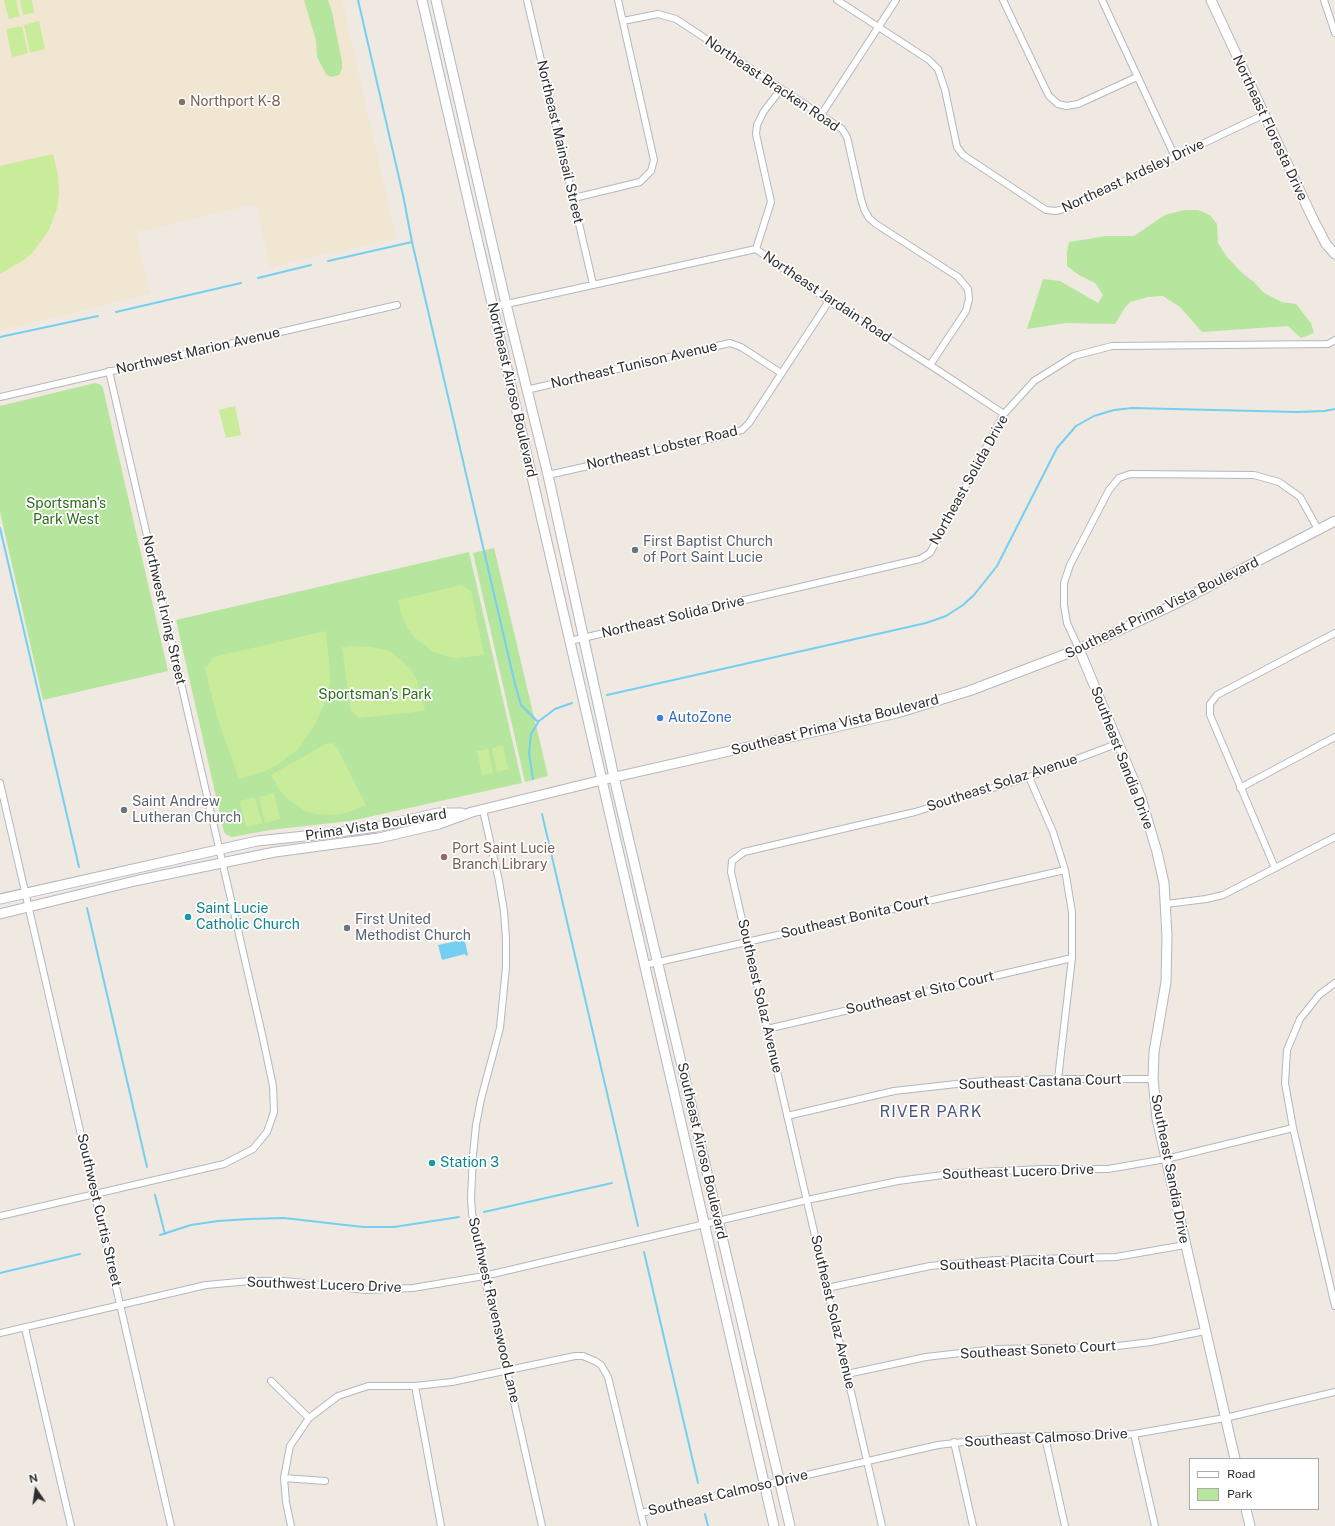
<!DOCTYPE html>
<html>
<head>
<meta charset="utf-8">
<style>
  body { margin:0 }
  #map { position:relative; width:1335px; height:1526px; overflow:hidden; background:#efe9e1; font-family:"Public Sans",sans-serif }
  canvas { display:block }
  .legend { position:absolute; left:1189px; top:1458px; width:130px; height:52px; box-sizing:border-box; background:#fff; border:1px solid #ababab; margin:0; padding:5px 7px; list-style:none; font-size:12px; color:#2e2e2e }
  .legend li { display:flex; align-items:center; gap:8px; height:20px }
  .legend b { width:20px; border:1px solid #ababab }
  .north { position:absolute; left:16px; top:1470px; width:40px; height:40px; -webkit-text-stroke:3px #fff; paint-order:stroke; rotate:347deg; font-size:11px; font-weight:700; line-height:16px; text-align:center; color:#2e2e2e }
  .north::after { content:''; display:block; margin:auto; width:14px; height:18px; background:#2e2e2e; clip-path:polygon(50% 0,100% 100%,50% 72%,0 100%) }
</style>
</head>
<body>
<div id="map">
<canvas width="1335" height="1526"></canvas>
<ul class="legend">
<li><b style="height:5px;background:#fff"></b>Road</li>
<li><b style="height:11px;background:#b6e59e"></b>Park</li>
</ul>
<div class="north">N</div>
</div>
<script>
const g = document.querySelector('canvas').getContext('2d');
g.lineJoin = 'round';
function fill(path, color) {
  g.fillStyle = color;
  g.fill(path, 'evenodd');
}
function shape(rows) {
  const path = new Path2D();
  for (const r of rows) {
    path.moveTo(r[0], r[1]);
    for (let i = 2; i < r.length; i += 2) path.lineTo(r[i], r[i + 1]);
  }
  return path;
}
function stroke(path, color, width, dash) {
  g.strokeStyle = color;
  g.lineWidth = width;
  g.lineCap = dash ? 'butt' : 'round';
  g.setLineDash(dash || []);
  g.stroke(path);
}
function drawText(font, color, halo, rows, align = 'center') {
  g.font = font + ' "Public Sans",sans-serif';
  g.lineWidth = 3.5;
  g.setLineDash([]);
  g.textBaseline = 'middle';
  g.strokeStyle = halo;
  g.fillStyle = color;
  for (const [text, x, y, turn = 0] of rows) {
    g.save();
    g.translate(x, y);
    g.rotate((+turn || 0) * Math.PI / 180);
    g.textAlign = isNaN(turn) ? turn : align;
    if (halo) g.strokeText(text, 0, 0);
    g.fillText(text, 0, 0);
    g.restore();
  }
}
const education = shape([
  [0,0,342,0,396,238,270,267,256,204,136,232,150,294,0,330]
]);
const green = shape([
  [304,0,328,0,332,12,342,62,342,69,339,75,331,77,326,74,317,57,316,40],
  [1184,210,1198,210,1210,215,1217,224,1218,243,1227,257,1242,273,1254,282,1264,293,1282,302,1296,304,1311,323,1314,333,1301,338,1288,326,1202,332,1180,307,1163,296,1148,297,1130,302,1124,309,1115,324,1066,323,1027,329,1043,279,1060,281,1098,303,1103,295,1095,283,1079,275,1067,266,1067,252,1069,242,1106,236,1134,236,1165,215],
  [95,383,101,385,103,388,168,671,43,700,0,512,0,406],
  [494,548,548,776,525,782,473,553],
  [469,552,522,783,350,821,270,830,232,837,227,835,224,832,176,620]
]);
const pitch = shape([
  [4,0,16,0,20,16,9,19],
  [20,0,32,0,34,13,23,15],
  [39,21,45,49,30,53,24,25],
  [22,26,28,53,12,57,6,29],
  [53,154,58,175,59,194,57,208,49,230,33,252,24,260,0,274,0,166],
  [235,406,241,435,226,438,219,410],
  [462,585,471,591,484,655,457,658,448,657,432,651,414,637,407,627,401,614,398,600],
  [325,631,329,659,330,683,327,698,313,728,298,749,279,764,265,771,239,779,217,717,205,669,213,658,218,656],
  [351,646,372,647,382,649,391,652,401,660,411,670,417,680,425,711,359,718,351,711,342,647],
  [333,743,337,747,366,805,346,813,333,815,317,814,307,812,286,798,280,791,271,775,326,744],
  [503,745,508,769,497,772,492,748],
  [488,749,493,773,482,775,477,751],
  [274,793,280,819,265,823,259,797],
  [255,797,262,823,246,827,240,801]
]);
const water = shape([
  [464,937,468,955,466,956,465,954,442,960,438,945,462,940,462,938]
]);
const stream = shape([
  [358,0,403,195,412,242,515,684,521,705,538,722],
  [328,261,412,242],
  [258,278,311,265],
  [116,312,241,283],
  [0,337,98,316],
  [0,528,79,867],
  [607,695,926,623,946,616,963,605,974,595,997,566,1057,448,1076,426,1094,416,1114,410,1132,408,1297,412,1324,411,1335,409],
  [533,779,529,753,531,734,539,721,555,709,572,703],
  [542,814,638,1226],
  [87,908,147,1167],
  [155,1195,165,1234],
  [484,1212,612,1183],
  [160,1235,191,1225,218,1221,249,1219,284,1218,363,1227,394,1227,459,1217],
  [644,1252,698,1483],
  [0,1273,80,1254],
  [705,1514,708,1526]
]);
const street = shape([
  [527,0,593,284],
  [837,0,929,60,938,69,945,90,957,147,963,155,1046,210,1056,211,1068,208,1263,115],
  [1003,0,1045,88,1049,96,1058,104,1067,106,1078,104,1137,77],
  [1102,0,1175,157],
  [1324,0,1335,33],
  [623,21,658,14,676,19,842,129,847,137,861,199,864,209,869,218,876,224,958,277,968,289,969,299,966,311,930,365],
  [821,115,896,0],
  [574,198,640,182,651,171,654,160,618,0],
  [756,249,771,202,756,134,757,125,764,111,781,89],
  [493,307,756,249,829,301,930,365,1004,414],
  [526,390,730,343,741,347,781,373],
  [0,397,397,305],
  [548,475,727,435,742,430,749,423,829,301],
  [570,641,920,559,930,553,1004,414,1034,381,1074,356,1112,346,1328,344,1335,340],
  [1079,649,1067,623,1064,605,1064,583,1070,565,1109,490,1119,478,1130,474,1254,475,1279,482,1300,497,1319,531],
  [1029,777,1053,832,1065,870,1072,912,1072,958,1058,1079],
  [0,783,171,1526],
  [1240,788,1335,737],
  [483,810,499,881,504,911,506,939,506,967,500,1028,481,1099,476,1125,473,1155,471,1198,472,1213,484,1276,507,1371,542,1526],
  [1275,868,1210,715,1210,704,1217,695,1335,633],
  [1166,904,1206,899,1223,895,1335,837],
  [645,965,1065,870],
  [1335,983,1319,995,1300,1019,1287,1050,1285,1083,1293,1128,1335,1306],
  [767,1029,1072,958],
  [787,1116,894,1091,983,1081,1058,1079,1153,1079],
  [0,1216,224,1164,253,1149,267,1132,274,1112,273,1086,262,1034,109,371],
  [827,1288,930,1266,996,1260,1116,1257,1185,1245],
  [25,1328,71,1526],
  [0,1333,206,1285,250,1281,285,1281,366,1290,413,1288,484,1276,807,1200,898,1181,958,1173,1043,1169,1108,1169,1166,1159,1293,1128],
  [847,1374,926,1357,996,1349,1109,1347,1151,1342,1205,1331],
  [271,1381,309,1418],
  [415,1386,441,1526],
  [1134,1434,1155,1526],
  [1045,1437,1065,1526],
  [954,1442,973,1526],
  [284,1478,325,1481],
  [641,1513,938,1445,1007,1437,1134,1434,1225,1418,1335,1392],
  [291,1526,286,1502,284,1478,290,1446,309,1418,338,1396,368,1386,415,1386,452,1382,575,1356,583,1356,595,1361,601,1365,608,1377,644,1526],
  [882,1526,731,872,732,861,744,852,915,812,1029,777,1119,743]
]);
const secondary = shape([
  [422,0,774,1526],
  [436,0,506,304,548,475,614,777,790,1526],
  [1211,0,1312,217,1326,244,1335,254],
  [1079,649,1141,798,1157,852,1164,883,1167,936,1166,982,1154,1052,1153,1079,1157,1119,1235,1459],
  [0,899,257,841,324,834,376,827,438,813,462,813],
  [0,914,139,880,275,852,379,838,439,824,472,812,602,780,897,713,969,691,1079,649,1171,606,1335,521],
  [1246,1509,1250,1526]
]);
const markers = [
  [182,102,4,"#8d6e63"],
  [635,550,4,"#6b7280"],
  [660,718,4,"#3f7fe0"],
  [124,810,4,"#6b7280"],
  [444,857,4,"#8d6e63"],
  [188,917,4,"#0f9aa8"],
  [347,928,4,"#6b7280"],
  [432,1163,4,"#0f9aa8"]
];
const streetNames = [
  ["Northeast Bracken Road",772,84,34],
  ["Northeast Floresta Drive",1270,128,65],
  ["Northeast Mainsail Street",560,142,77],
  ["Northeast Ardsley Drive",1133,176,-25],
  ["Northeast Jardain Road",827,297,34],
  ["Northwest Marion Avenue",198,351,-13],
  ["Northeast Tunison Avenue",634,365,-13],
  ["Northeast Airoso Boulevard",512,390,77],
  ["Northeast Lobster Road",662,448,-13],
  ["Northeast Solida Drive",969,480,-61],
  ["Southeast Prima Vista Boulevard",1162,608,-26],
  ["Northwest Irving Street",164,610,77],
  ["Northeast Solida Drive",673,617,-13],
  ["Southeast Prima Vista Boulevard",835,725,-14],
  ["Southeast Sandia Drive",1122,758,69],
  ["Southeast Solaz Avenue",1002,783,-18],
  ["Prima Vista Boulevard",376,825,-9],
  ["Southeast Bonita Court",855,917,-13],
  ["Southeast el Sito Court",920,993,-13],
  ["Southeast Solaz Avenue",760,996,77],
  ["Southeast Castana Court",1040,1082,-2],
  ["Southeast Airoso Boulevard",702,1151,77],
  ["Southeast Sandia Drive",1170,1169,79],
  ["Southeast Lucero Drive",1018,1172,-2],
  ["Southwest Curtis Street",99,1210,77],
  ["Southeast Placita Court",1017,1262,-3],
  ["Southwest Lucero Drive",324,1285,2],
  ["Southwest Ravenswood Lane",494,1310,77],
  ["Southeast Solaz Avenue",833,1312,77],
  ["Southeast Soneto Court",1038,1350,-3],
  ["Southeast Calmoso Drive",1046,1438,-3],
  ["Southeast Calmoso Drive",728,1493,-13]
];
const educationNames = [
  ["Northport K-8",190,102],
  ["Port Saint Lucie",452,849],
  ["Branch Library",452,865]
];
const parkNames = [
  ["Sportsman's",66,504],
  ["Park West",66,520],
  ["Sportsman's Park",375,695]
];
const worshipNames = [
  ["First Baptist Church",643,542],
  ["of Port Saint Lucie",643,558],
  ["Saint Andrew",132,802],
  ["Lutheran Church",132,818],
  ["First United",355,920],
  ["Methodist Church",355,936]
];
const shopNames = [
  ["AutoZone",668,718]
];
const cultureNames = [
  ["Saint Lucie",196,909],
  ["Catholic Church",196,925],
  ["Station 3",440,1163]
];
const quarterNames = [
  ["RIVER PARK",931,1112]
];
fill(education, '#f0e6d1');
fill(green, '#b6e59e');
fill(pitch, '#c9ec9a');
fill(water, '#75cff0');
stroke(stream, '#75cff0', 2);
stroke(street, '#b4b7c1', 8);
stroke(secondary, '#b4b7c1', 11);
stroke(street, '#fff', 6);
stroke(secondary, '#fff', 9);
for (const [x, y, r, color] of markers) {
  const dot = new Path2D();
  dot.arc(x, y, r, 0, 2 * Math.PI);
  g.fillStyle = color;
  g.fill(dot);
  stroke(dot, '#fff', 1.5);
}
drawText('14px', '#2e2e2e', '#fff', streetNames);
drawText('14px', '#785e54', '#fff', educationNames, 'left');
drawText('14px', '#2c6e1b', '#fff', parkNames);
drawText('14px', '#5b616d', '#fff', worshipNames, 'left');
drawText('14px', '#366cbe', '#fff', shopNames, 'left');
drawText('14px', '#0d838f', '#fff', cultureNames, 'left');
g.letterSpacing = '1px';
drawText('16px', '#4d5680', '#fff', quarterNames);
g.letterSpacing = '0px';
</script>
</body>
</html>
